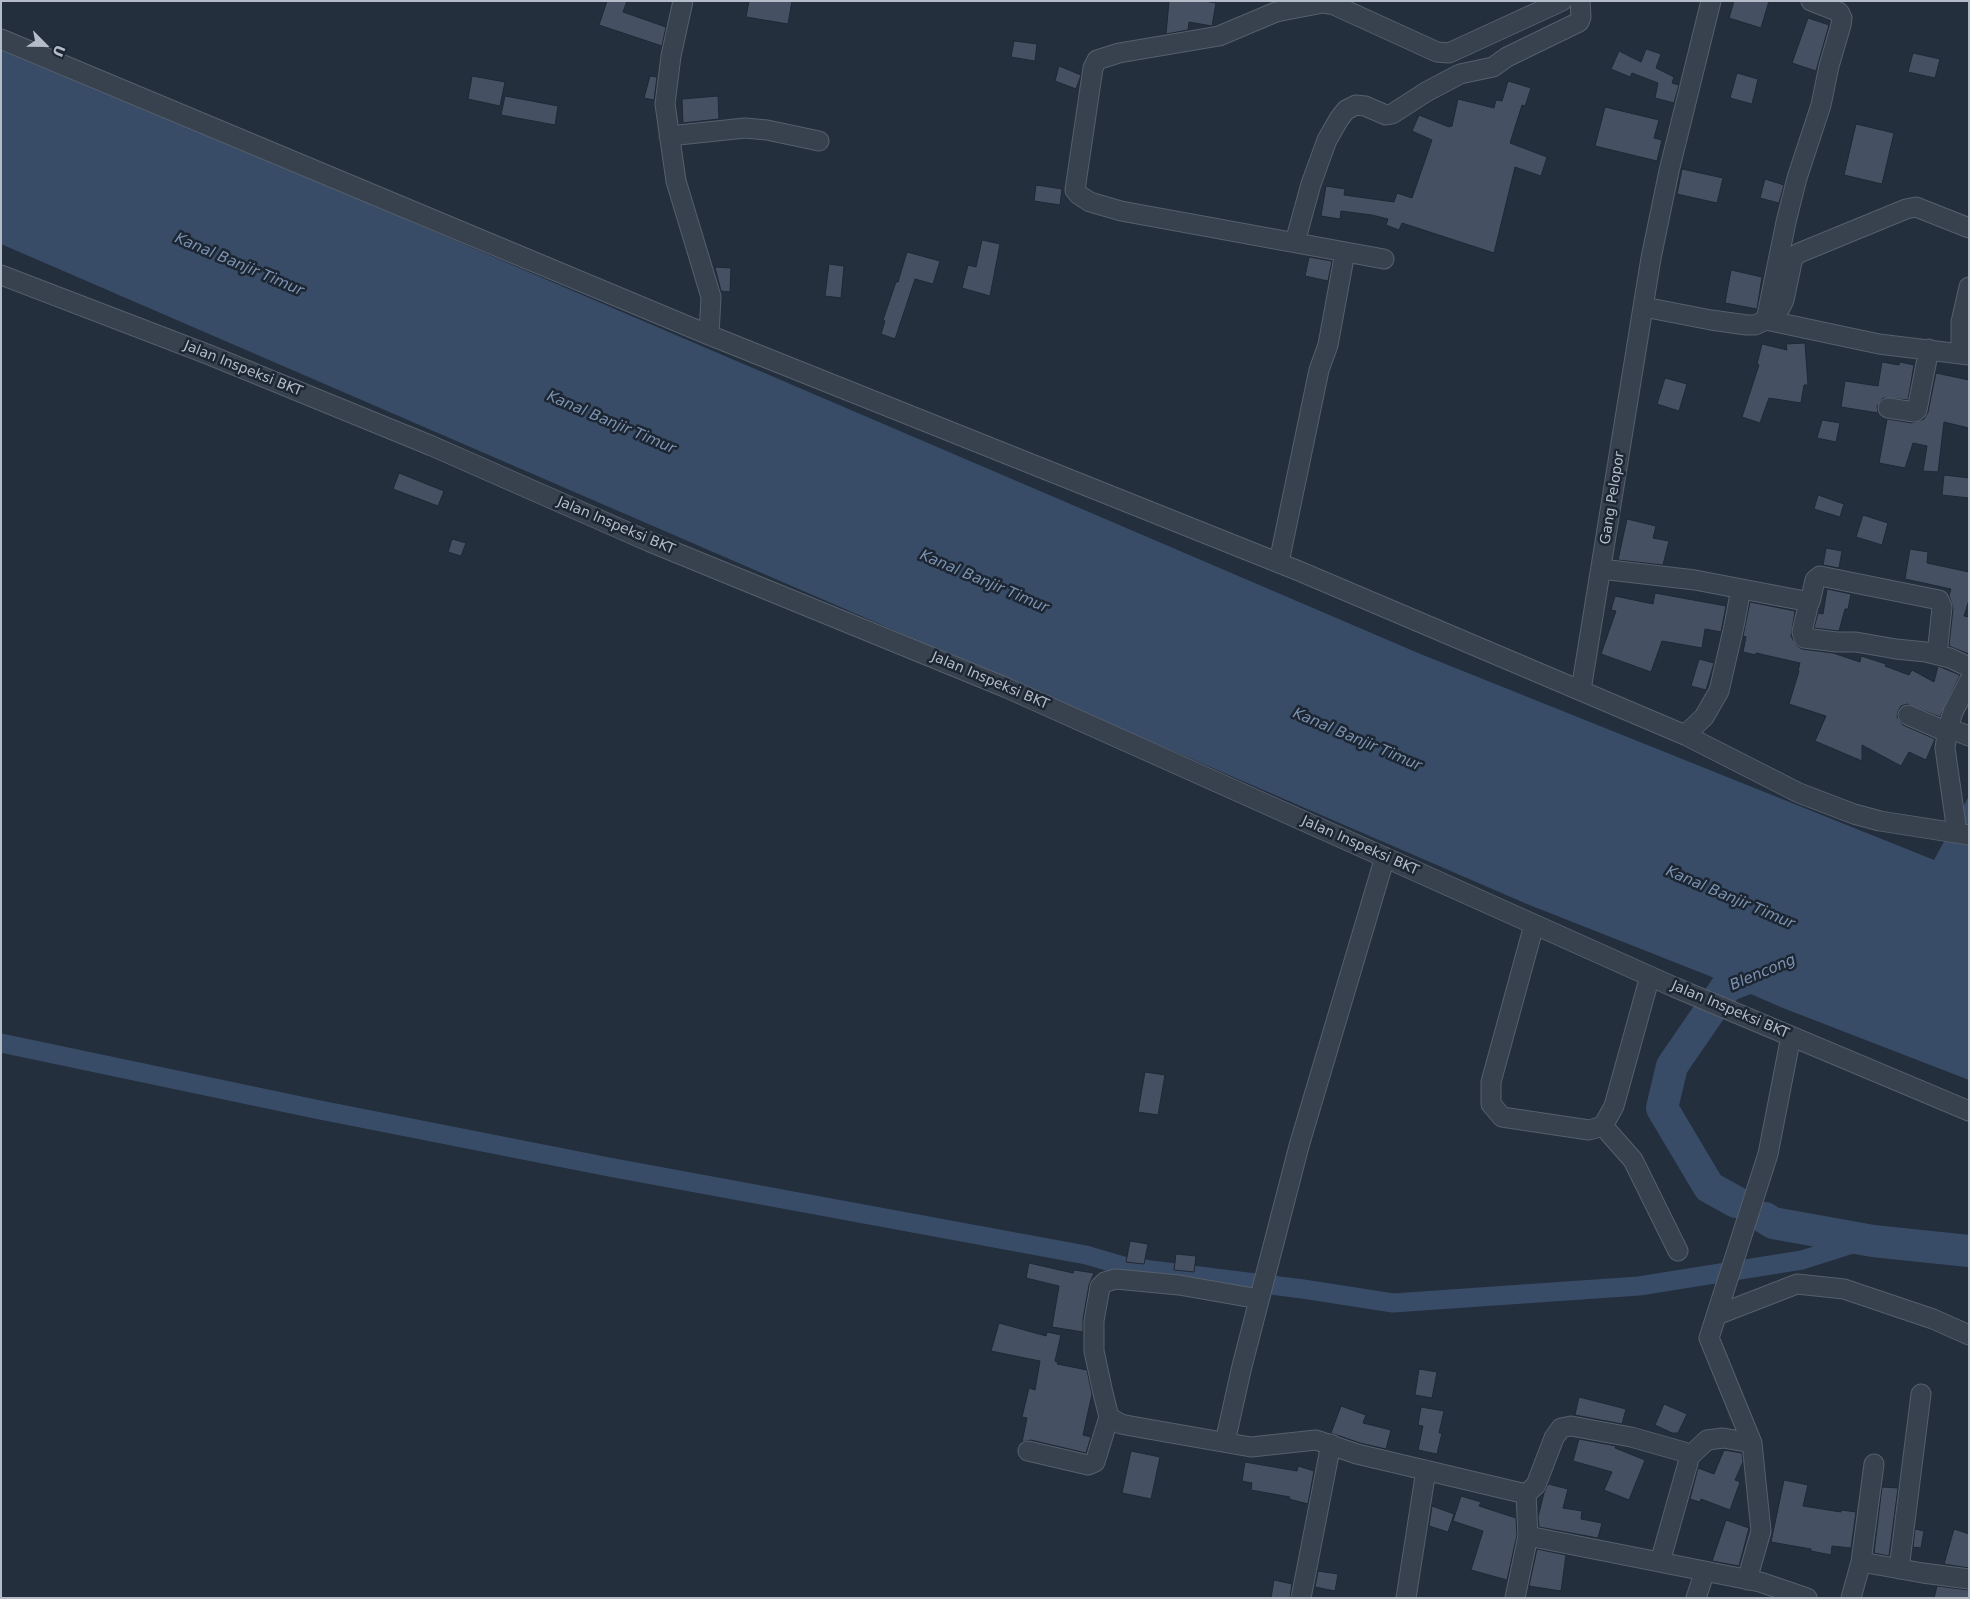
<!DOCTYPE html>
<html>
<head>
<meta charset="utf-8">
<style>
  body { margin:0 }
  #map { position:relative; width:1970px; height:1599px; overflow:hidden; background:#242f3e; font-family:"DejaVu Sans",sans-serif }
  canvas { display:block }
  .frame { position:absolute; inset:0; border:2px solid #b4bcc9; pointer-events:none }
  .north { position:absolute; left:20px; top:20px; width:50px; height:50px; -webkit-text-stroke:4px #1d2633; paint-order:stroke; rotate:113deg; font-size:14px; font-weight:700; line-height:20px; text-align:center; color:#b4bcc9 }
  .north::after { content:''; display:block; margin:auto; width:18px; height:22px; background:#b4bcc9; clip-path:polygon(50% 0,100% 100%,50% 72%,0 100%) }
</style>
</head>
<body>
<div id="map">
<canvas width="1970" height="1599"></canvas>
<div class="frame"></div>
<div class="north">U</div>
</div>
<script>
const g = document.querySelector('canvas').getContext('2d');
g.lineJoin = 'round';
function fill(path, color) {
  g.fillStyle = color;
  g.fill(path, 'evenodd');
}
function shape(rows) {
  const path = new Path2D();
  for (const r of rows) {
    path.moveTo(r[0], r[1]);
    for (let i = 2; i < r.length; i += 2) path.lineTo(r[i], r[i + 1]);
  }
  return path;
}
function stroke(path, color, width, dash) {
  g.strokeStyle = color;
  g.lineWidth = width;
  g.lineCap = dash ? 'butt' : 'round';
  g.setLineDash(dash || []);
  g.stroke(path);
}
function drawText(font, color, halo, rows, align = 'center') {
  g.font = font + ' "DejaVu Sans",sans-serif';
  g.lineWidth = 5;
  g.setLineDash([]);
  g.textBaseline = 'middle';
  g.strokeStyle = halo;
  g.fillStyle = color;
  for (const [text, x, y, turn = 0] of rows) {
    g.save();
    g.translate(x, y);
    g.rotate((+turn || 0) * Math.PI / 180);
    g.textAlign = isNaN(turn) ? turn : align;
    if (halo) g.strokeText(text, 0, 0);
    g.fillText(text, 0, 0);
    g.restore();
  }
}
const water = shape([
  [1,49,237,147,1418,653,1934,860,1969,796,1969,1080,1783,1008,1707,975,1527,904,1,244]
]);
const canal = shape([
  [1,1043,315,1109,609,1167,1086,1255,1127,1267,1303,1289,1393,1303,1639,1286,1802,1260,1865,1240]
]);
const river = shape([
  [1736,1202,1709,1187,1662,1108,1672,1066,1727,986,1771,969],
  [1765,1218,1773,1223,1873,1241,1969,1251]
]);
const building = shape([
  [607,1,627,1,623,12,666,27,662,46,599,25,607,1],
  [749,1,792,1,788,24,746,17,749,1],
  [1169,1,1204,1,1216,3,1212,26,1189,22,1188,30,1166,34,1169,1],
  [1734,1,1769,1,1761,28,1729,18,1734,1],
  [1808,18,1829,25,1816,71,1792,63,1808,18],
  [1014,41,1037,44,1035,61,1011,57,1014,41],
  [1646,49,1661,54,1656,68,1674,77,1672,83,1679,85,1674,103,1655,98,1658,83,1632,73,1630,77,1611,69,1619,51,1641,62,1646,49],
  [1913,53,1940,59,1935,78,1908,72,1913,53],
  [1059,66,1081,75,1076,89,1055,81,1059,66],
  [1737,73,1758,79,1752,104,1730,98,1737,73],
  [472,76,505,82,500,106,468,99,472,76],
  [650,76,657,77,654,100,644,98,650,76],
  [1508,81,1531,88,1525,106,1522,105,1510,143,1547,157,1541,176,1515,167,1494,253,1402,223,1399,230,1386,225,1388,219,1372,215,1341,211,1340,219,1321,216,1326,186,1345,189,1344,195,1394,202,1397,193,1412,198,1432,140,1412,131,1419,115,1449,127,1452,126,1458,99,1494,108,1496,100,1502,101,1508,81],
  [505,96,558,106,555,125,501,115,505,96],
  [718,96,719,119,683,123,682,99,718,96],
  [1605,107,1659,120,1654,138,1662,140,1657,161,1595,146,1605,107],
  [1856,124,1894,133,1882,184,1844,175,1856,124],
  [1682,169,1723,178,1717,203,1677,194,1682,169],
  [1765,179,1784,185,1779,203,1760,198,1765,179],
  [1036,185,1062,189,1060,205,1034,201,1036,185],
  [982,240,1000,244,990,296,962,288,968,265,976,267,982,240],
  [907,252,940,261,933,284,915,279,895,339,881,334,885,321,883,320,896,282,898,282,907,252],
  [1309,257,1332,261,1328,281,1305,276,1309,257],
  [829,264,844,266,841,298,825,296,829,264],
  [715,267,731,268,730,292,721,291,715,267],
  [1731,270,1762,277,1757,309,1725,303,1731,270],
  [1805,343,1808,385,1804,385,1801,403,1769,398,1760,423,1742,417,1759,365,1757,364,1762,344,1787,350,1786,344,1805,343],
  [1882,362,1899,365,1900,362,1914,365,1908,400,1883,398,1877,406,1878,413,1841,407,1845,381,1878,386,1882,362],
  [1936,373,1969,380,1969,428,1944,422,1938,472,1923,471,1927,446,1913,443,1905,468,1879,463,1887,419,1912,423,1924,419,1928,412,1936,373],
  [1665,378,1687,384,1679,411,1657,404,1665,378],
  [1822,420,1840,423,1836,442,1817,438,1822,420],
  [399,473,444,491,438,506,393,489,399,473],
  [1944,475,1969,478,1969,498,1942,495,1944,475],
  [1818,495,1844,504,1840,517,1814,509,1818,495],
  [1863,515,1888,523,1882,545,1856,537,1863,515],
  [1627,519,1656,526,1653,538,1669,541,1663,565,1618,560,1627,519],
  [452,539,466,543,461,556,448,552,452,539],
  [1826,548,1842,551,1839,568,1823,565,1826,548],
  [1910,549,1928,552,1927,563,1969,572,1969,600,1964,616,1969,617,1969,654,1949,646,1953,608,1949,595,1951,589,1905,579,1910,549],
  [1827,589,1851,594,1848,609,1845,609,1839,631,1814,628,1818,613,1823,614,1827,589],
  [1655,593,1726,606,1721,632,1705,629,1702,648,1662,641,1651,672,1601,654,1616,611,1611,610,1615,596,1653,604,1655,593],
  [1750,602,1795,611,1791,636,1797,646,1802,649,1833,653,1860,662,1861,656,1886,664,1885,666,1909,675,1912,670,1934,682,1938,666,1960,675,1940,717,1907,704,1901,706,1898,711,1897,717,1903,725,1935,739,1926,760,1909,752,1901,766,1862,745,1862,761,1815,741,1826,716,1789,704,1799,671,1798,671,1800,663,1756,653,1756,655,1743,652,1746,637,1743,636,1750,602],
  [1699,659,1714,663,1706,690,1691,686,1699,659],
  [1145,1072,1165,1075,1158,1115,1138,1112,1145,1072],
  [1130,1241,1148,1244,1144,1264,1126,1262,1130,1241],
  [1176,1254,1196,1256,1194,1272,1174,1270,1176,1254],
  [1029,1263,1073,1273,1074,1270,1094,1273,1089,1285,1083,1319,1083,1332,1052,1327,1059,1286,1026,1278,1029,1263],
  [999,1323,1046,1336,1047,1332,1061,1335,1055,1361,1058,1362,1057,1364,1087,1370,1092,1394,1083,1435,1091,1437,1086,1453,1031,1440,1022,1442,1027,1418,1022,1417,1029,1388,1035,1390,1040,1361,991,1351,999,1323],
  [1419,1369,1437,1372,1432,1398,1415,1395,1419,1369],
  [1579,1397,1626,1409,1622,1424,1575,1415,1579,1397],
  [1664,1404,1687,1414,1678,1433,1672,1433,1655,1425,1664,1404],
  [1341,1406,1366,1415,1363,1423,1391,1430,1386,1449,1360,1443,1331,1433,1341,1406],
  [1421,1407,1444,1411,1439,1433,1442,1433,1437,1454,1418,1450,1423,1426,1418,1425,1421,1407],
  [1579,1439,1616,1446,1615,1448,1645,1460,1629,1500,1604,1490,1612,1472,1573,1461,1579,1439],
  [1724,1450,1742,1453,1743,1462,1735,1480,1740,1482,1730,1510,1701,1499,1700,1502,1690,1499,1698,1468,1714,1474,1724,1450],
  [1131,1451,1160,1457,1151,1499,1122,1493,1131,1451],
  [1245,1462,1297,1471,1298,1466,1314,1471,1308,1504,1289,1499,1290,1497,1251,1490,1252,1483,1242,1481,1245,1462],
  [1784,1480,1808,1485,1803,1506,1841,1512,1841,1510,1856,1512,1851,1548,1832,1546,1831,1555,1811,1551,1811,1549,1771,1542,1784,1480],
  [1548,1484,1568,1489,1563,1508,1582,1511,1581,1519,1602,1523,1598,1538,1539,1527,1538,1517,1544,1493,1548,1484],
  [1882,1487,1898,1488,1889,1556,1874,1553,1882,1487],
  [1461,1496,1481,1502,1479,1506,1516,1518,1517,1535,1507,1580,1471,1570,1483,1531,1453,1521,1461,1496],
  [1432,1506,1454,1514,1448,1532,1429,1526,1432,1506],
  [1726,1520,1749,1528,1739,1566,1712,1561,1726,1520],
  [1915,1529,1924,1531,1921,1548,1913,1547,1915,1529],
  [1954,1529,1969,1534,1969,1568,1944,1564,1954,1529],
  [1537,1549,1566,1555,1561,1591,1529,1586,1537,1549],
  [1318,1571,1338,1574,1335,1591,1315,1587,1318,1571],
  [1274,1580,1292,1584,1290,1598,1271,1598,1274,1580],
  [1937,1586,1969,1590,1969,1598,1934,1598,1937,1586]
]);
const minor = shape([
  [683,1,671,56,665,104,676,181,711,297,709,335],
  [1,39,709,335,1299,571,1685,735,1799,793,1854,814,1880,821,1969,835],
  [669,136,745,128,767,130,819,141],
  [1295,242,1311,184,1327,140,1339,119,1346,110,1356,105,1365,106,1386,115,1392,114,1426,92,1460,74,1493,67,1507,57,1579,22,1581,17,1580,1],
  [1384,259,1121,211,1090,202,1079,195,1075,190,1093,68,1097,60,1119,53,1219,36,1276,12,1323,3,1334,5,1437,52,1449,53,1562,1],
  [1,275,207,354,432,446,650,542,1007,688,1674,987,1969,1111],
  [1644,307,1711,320,1747,325,1755,325,1766,320,1786,222,1797,178,1821,105,1829,66,1841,25,1842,18,1839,12,1811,1],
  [1769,312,1780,308,1784,300,1792,262,1794,257,1799,253,1906,209,1916,207,1969,228],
  [1766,320,1879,344,1969,355],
  [1961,344,1961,322,1969,287],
  [1888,408,1914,412,1917,410,1929,349],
  [1279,562,1319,370,1328,345,1345,252],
  [1601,569,1695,580,1810,602,1815,580,1820,576,1939,600,1942,607,1937,655],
  [1809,602,1802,632,1804,638,1837,642,1856,642,1896,649,1926,652,1950,658,1969,667],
  [1581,690,1651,258,1669,171,1711,1],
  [1908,715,1947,732],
  [1948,728,1969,736],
  [1685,735,1704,717,1719,691,1734,626,1741,589],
  [1957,832,1945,748,1948,728,1953,712,1969,681],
  [1534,925,1491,1082,1491,1104,1502,1117,1589,1130,1603,1126,1633,1160,1678,1251],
  [1603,1126,1614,1106,1650,976],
  [1717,1315,1797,1284,1844,1289,1933,1319,1969,1335],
  [1109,1417,1121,1424,1131,1426,1251,1447,1316,1440,1357,1454,1526,1494,1528,1536,1515,1598],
  [1225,1442,1242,1366,1299,1146,1385,857],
  [1028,1451,1088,1465,1095,1462,1109,1417,1103,1393,1094,1351,1094,1321,1100,1287,1105,1282,1116,1279,1179,1285,1259,1299],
  [1688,1458,1707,1440,1723,1438,1752,1443],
  [1526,1494,1536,1485,1554,1438,1561,1428,1571,1426,1631,1437,1684,1452,1688,1458,1688,1463,1660,1562],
  [1528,1536,1760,1582,1807,1598],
  [1861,1562,1874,1464],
  [1899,1569,1921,1394],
  [1747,1580,1761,1531,1752,1443,1709,1338,1768,1154,1791,1036],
  [1301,1598,1331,1444],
  [1406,1598,1426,1470],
  [1696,1598,1705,1571],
  [1851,1598,1861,1562,1923,1573,1969,1579]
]);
const streetNames = [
  ["Jalan Inspeksi BKT",243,369,22],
  ["Gang Pelopor",1613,498,-81],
  ["Jalan Inspeksi BKT",616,526,23],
  ["Jalan Inspeksi BKT",990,681,23],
  ["Jalan Inspeksi BKT",1360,846,24],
  ["Jalan Inspeksi BKT",1730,1010,23]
];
const waterNames = [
  ["Kanal Banjir Timur",239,265,23],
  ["Kanal Banjir Timur",611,423,23],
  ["Kanal Banjir Timur",984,582,23],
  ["Kanal Banjir Timur",1357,740,23],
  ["Kanal Banjir Timur",1730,898,23],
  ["Blencong",1763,973,-23]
];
fill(water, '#394c67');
stroke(canal, '#394c67', 19);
stroke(river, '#394c67', 32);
fill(building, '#455162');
stroke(building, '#1f2835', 1);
stroke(minor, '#565f6c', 21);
stroke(minor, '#38414e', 19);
drawText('14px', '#b4bcc9', '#1d2633', streetNames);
drawText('italic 15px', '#7c92b1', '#1d2633', waterNames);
</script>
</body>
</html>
